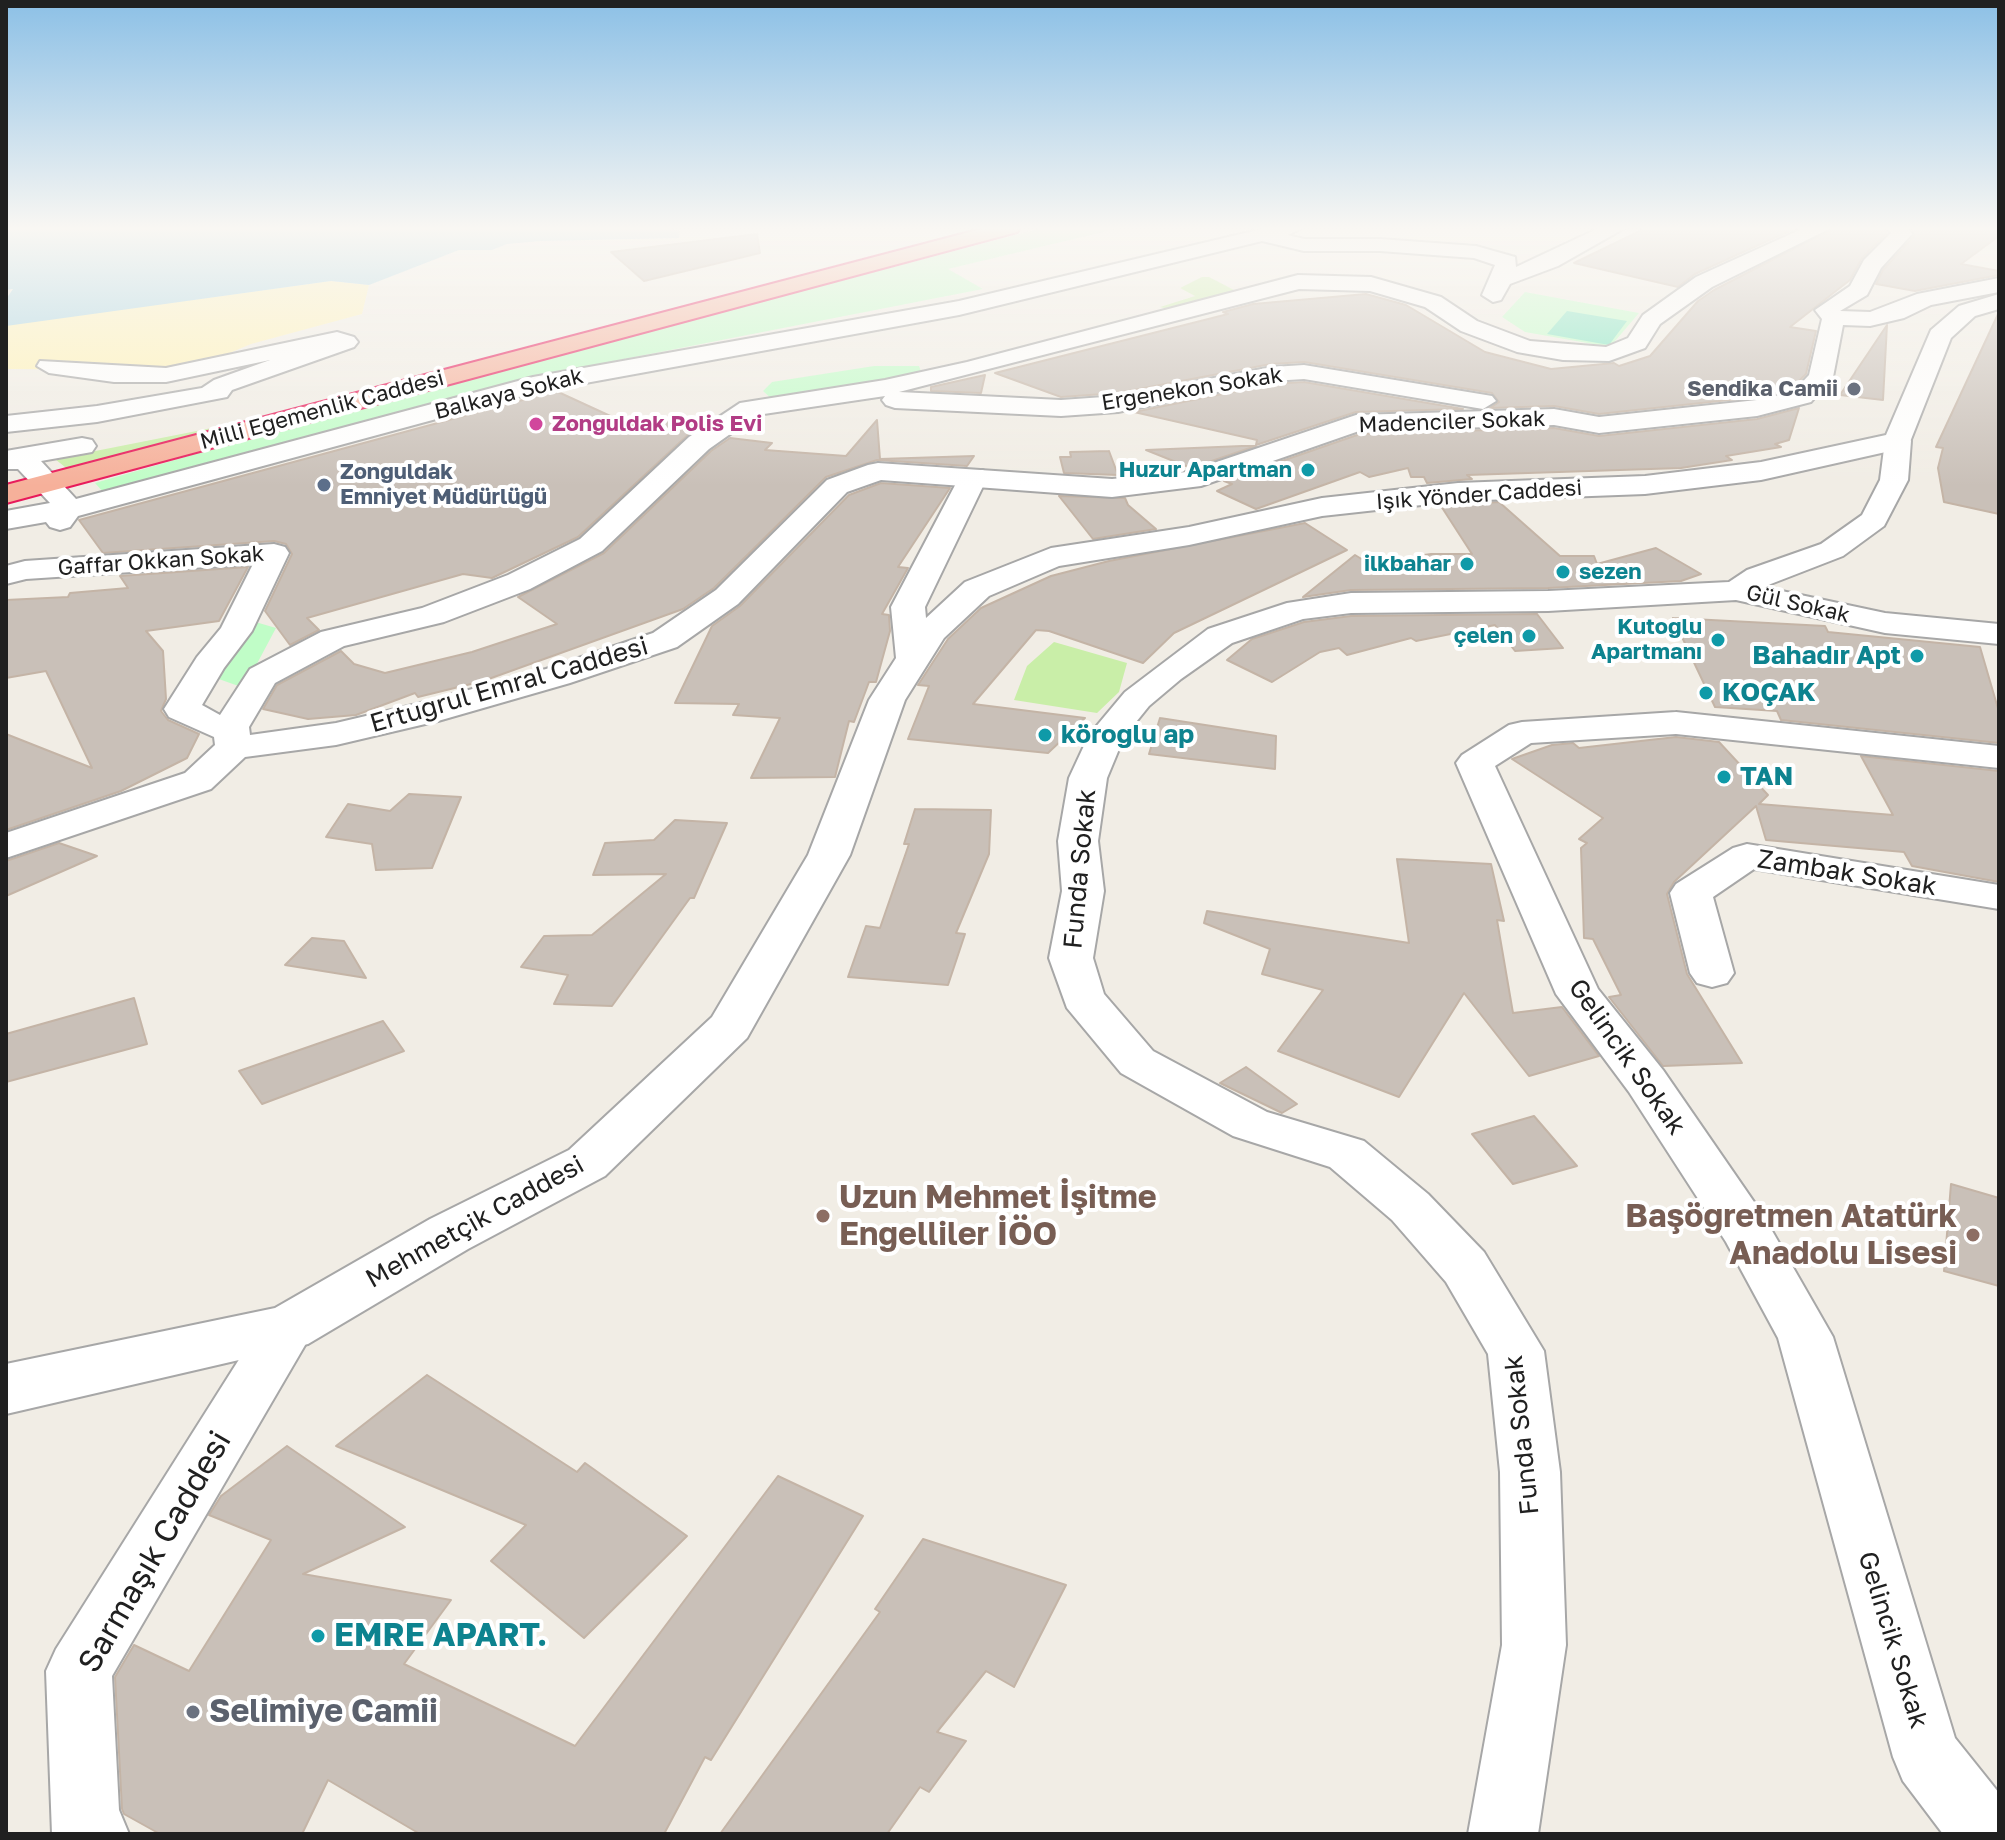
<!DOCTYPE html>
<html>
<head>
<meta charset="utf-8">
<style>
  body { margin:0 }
  #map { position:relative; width:2005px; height:1840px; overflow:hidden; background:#f1ede5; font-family:"Golos Text",sans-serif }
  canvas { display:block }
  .frame { position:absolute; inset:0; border:8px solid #202020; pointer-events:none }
</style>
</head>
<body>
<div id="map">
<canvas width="2005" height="1840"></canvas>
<div class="frame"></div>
</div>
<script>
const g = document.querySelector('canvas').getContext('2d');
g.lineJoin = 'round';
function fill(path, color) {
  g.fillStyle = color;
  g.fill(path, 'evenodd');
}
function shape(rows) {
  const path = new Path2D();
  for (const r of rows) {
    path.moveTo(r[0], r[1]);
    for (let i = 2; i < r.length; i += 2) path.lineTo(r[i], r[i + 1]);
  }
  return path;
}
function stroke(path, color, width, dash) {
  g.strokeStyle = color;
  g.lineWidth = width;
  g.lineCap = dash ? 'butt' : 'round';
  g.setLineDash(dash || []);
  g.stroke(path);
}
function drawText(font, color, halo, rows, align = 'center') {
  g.font = font + ' "Golos Text",sans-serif';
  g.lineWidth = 8;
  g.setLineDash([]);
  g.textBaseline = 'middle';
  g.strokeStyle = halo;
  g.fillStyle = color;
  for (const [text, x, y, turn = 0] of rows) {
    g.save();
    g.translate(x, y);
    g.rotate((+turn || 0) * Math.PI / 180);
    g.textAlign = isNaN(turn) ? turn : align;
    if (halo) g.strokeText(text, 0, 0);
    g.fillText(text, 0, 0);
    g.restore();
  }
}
const grass = shape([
  [1202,277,1209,277,1236,291,1171,310,1160,307,1195,296,1180,288],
  [242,422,245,424,70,471,55,459],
  [1054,642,1127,663,1119,692,1097,713,1014,700,1027,666]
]);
const sand = shape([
  [331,281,369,285,362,314,251,344,189,370,6,369,6,325]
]);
const park = shape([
  [1042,228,1120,228,948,269,983,289,563,371,105,494,95,483,352,409],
  [1525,292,1639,313,1610,347,1525,332,1502,317],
  [874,366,919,366,922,374,774,401,763,391,772,382],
  [252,621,276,628,244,688,216,678]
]);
const pitch = shape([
  [1567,311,1627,321,1609,345,1547,334]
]);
const water = shape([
  [6,228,668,228,680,231,679,238,541,241,507,244,492,250,459,250,369,285,331,281,6,326,6,299,13,289,6,290]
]);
const building = shape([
  [1646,228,1796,228,1695,274,1678,287,1574,263,1646,228],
  [1834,228,1885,228,1887,233,1862,258,1850,280,1790,327,1816,331,1806,374,1791,389,1762,386,1775,393,1757,397,1599,414,1554,406,1490,408,1499,402,1492,393,1304,362,1271,364,1118,393,1061,397,995,373,1228,314,1223,312,1253,304,1366,294,1406,305,1485,352,1551,369,1614,363,1619,366,1650,356,1698,301,1714,290,1834,228],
  [1912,228,1999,228,1999,236,1961,264,1999,271,1999,275,1915,291,1876,284,1883,270,1914,236,1912,228],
  [757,234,760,253,644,281,611,252,757,234],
  [1999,312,1999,514,1944,502,1938,468,1943,448,1936,447,1999,312],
  [1887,325,1883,400,1840,395,1887,325],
  [985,375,981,393,931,391,931,387,985,375],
  [1304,382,1463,409,1356,412,1256,445,1257,440,1134,412,1272,384,1304,382],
  [556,391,632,426,644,417,687,421,684,431,691,432,578,537,492,578,463,574,307,618,319,630,290,645,265,611,292,554,286,544,274,541,103,553,79,520,556,391],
  [1799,408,1789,440,1775,444,1781,447,1726,456,1732,460,1681,468,1467,475,1472,479,1427,483,1424,477,1411,477,1408,468,1369,477,1360,472,1256,509,1217,491,1232,484,1224,481,1360,434,1554,428,1599,436,1757,419,1799,408],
  [877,420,880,459,974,456,967,466,877,460,826,477,714,588,683,609,483,681,418,697,415,693,356,715,308,719,263,709,277,685,341,651,354,664,385,673,472,652,557,624,518,597,604,553,711,451,730,438,772,443,765,450,846,456,877,420],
  [1242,446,1256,446,1191,468,1146,450,1242,446],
  [1109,451,1118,475,1064,473,1060,457,1071,457,1070,452,1109,451],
  [881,483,950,488,898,567,908,568,882,614,889,615,890,631,876,682,869,682,854,722,849,721,835,777,751,778,780,718,733,715,739,704,675,703,712,626,740,606,849,495,881,483],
  [1059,496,1125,498,1128,505,1156,529,1093,539,1059,496],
  [1499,502,1560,556,1594,556,1597,564,1656,548,1701,574,1681,581,1548,588,1351,590,1303,597,1355,555,1368,563,1431,554,1472,554,1441,506,1499,502],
  [1305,523,1347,550,1174,633,1143,663,1049,631,1036,630,973,704,1085,718,1048,753,908,739,929,686,918,685,948,639,981,608,1051,576,1109,561,1305,523],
  [248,567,219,621,146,631,163,651,166,699,161,711,168,720,199,734,187,758,121,791,6,830,6,734,92,768,46,671,6,678,6,600,68,597,70,593,128,588,120,576,248,567],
  [1537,614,1563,648,1515,651,1495,625,1416,641,1411,638,1347,655,1339,648,1320,652,1272,682,1227,660,1252,639,1304,622,1351,616,1537,614],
  [1673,618,1825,626,1828,632,1980,647,1999,712,1999,743,1781,720,1777,711,1715,707,1673,618],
  [1160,718,1276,736,1275,769,1149,754,1160,718],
  [1676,737,1719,742,1768,795,1759,804,1893,815,1861,756,1999,771,1999,882,1912,866,1904,852,1766,840,1756,806,1674,882,1667,894,1687,974,1742,1063,1663,1066,1609,997,1621,995,1593,939,1584,938,1581,848,1587,843,1579,839,1603,818,1512,759,1552,745,1573,743,1579,748,1676,737],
  [409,794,461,797,432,868,376,870,372,844,326,837,348,804,390,811,409,794],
  [915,809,991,810,989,854,956,933,965,934,948,985,848,977,866,926,880,928,909,844,904,844,915,809],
  [675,820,727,823,694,898,690,898,612,1006,554,1004,568,975,521,967,544,936,592,935,666,874,593,875,605,843,654,840,675,820],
  [59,843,97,856,6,896,6,861,59,843],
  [1397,859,1491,864,1504,921,1497,920,1513,1013,1562,1007,1599,1056,1529,1076,1464,993,1399,1097,1278,1051,1323,990,1262,974,1270,949,1204,923,1207,911,1409,943,1397,859],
  [312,938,344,941,366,978,285,965,312,938],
  [134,998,147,1044,6,1082,6,1034,134,998],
  [383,1021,404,1051,262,1104,239,1071,383,1021],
  [1246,1067,1297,1104,1282,1113,1220,1083,1246,1067],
  [1534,1116,1577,1166,1513,1184,1472,1134,1534,1116],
  [1951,1184,1999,1198,1999,1286,1944,1271,1951,1184],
  [427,1375,577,1472,585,1463,687,1536,584,1638,491,1561,526,1525,336,1446,427,1375],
  [287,1446,405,1527,303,1574,451,1600,404,1664,575,1746,778,1476,863,1516,711,1760,705,1757,664,1834,420,1834,328,1780,302,1834,160,1834,124,1814,122,1809,115,1677,134,1645,189,1671,271,1540,209,1515,221,1496,287,1446],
  [923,1539,1066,1585,1014,1687,986,1671,937,1732,966,1741,929,1792,920,1787,887,1834,720,1834,880,1612,875,1609,923,1539]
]);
const minor = shape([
  [1266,228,1302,228,1288,235,1304,239,1380,239,1476,246,1515,257,1516,267,1599,228,1625,228,1558,266,1510,284,1501,300,1493,302,1482,295,1495,265,1474,258,1380,251,1304,251,1262,241,959,315,536,392,78,516,70,527,60,530,50,527,46,522,6,529,6,511,50,503,18,469,6,469,6,451,82,438,92,440,96,446,92,452,41,461,76,499,533,377,959,301,1266,228],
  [1804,228,1831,228,1712,287,1660,324,1645,348,1609,361,1563,360,1517,352,1461,331,1425,307,1370,291,1299,289,899,392,1061,400,1118,396,1272,367,1304,365,1492,396,1496,401,1483,409,1304,379,1272,381,1118,412,1061,416,895,408,886,405,882,400,885,396,757,415,709,449,602,551,530,589,444,622,344,646,275,683,249,727,250,735,336,723,417,704,546,669,653,633,716,590,827,480,868,465,878,463,1112,479,1187,472,1356,415,1554,409,1599,417,1757,400,1793,392,1809,375,1822,319,1815,310,1850,286,1864,260,1891,233,1888,228,1908,228,1912,234,1881,268,1867,295,1840,311,1870,312,1917,294,1999,278,1999,292,1931,305,1904,318,1870,326,1843,325,1833,377,1811,402,1757,416,1599,433,1554,425,1359,431,1201,486,1112,497,881,480,847,492,738,604,677,647,570,683,438,721,336,745,245,757,211,789,6,858,6,833,185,773,215,745,214,737,169,717,164,709,197,657,221,628,253,564,26,579,6,584,6,566,25,561,274,544,285,547,289,553,252,631,224,668,202,705,220,715,250,669,321,632,422,608,508,575,580,539,689,437,740,403,885,380,967,362,1298,275,1371,277,1441,297,1477,321,1530,341,1606,347,1628,338,1643,315,1696,277,1804,228],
  [337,332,354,337,358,342,354,347,232,390,227,397,97,422,6,432,6,416,97,406,202,388,214,380,270,360,166,382,114,382,49,373,37,366,40,361,166,368,337,332],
  [1898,433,1908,435,1911,441,1908,480,1884,526,1843,556,1763,587,1885,613,1999,624,1999,644,1885,633,1736,600,1548,611,1351,613,1303,619,1232,643,1181,679,1149,706,1124,737,1107,778,1098,841,1104,891,1093,958,1104,994,1153,1051,1267,1112,1364,1141,1428,1194,1484,1252,1544,1351,1560,1472,1566,1645,1538,1834,1468,1834,1502,1645,1500,1472,1488,1354,1446,1282,1392,1220,1330,1167,1233,1136,1121,1073,1067,1008,1049,958,1062,891,1058,841,1069,778,1089,735,1125,692,1208,629,1287,603,1351,593,1548,591,1729,582,1747,570,1821,544,1862,515,1880,480,1885,441,1888,435,1898,433],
  [1676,712,1999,746,1999,768,1676,734,1531,743,1495,766,1598,989,1663,1070,1763,1215,1833,1337,1955,1738,1999,1793,1999,1834,1943,1834,1903,1781,1893,1757,1778,1338,1726,1242,1629,1092,1556,994,1456,763,1462,755,1509,725,1522,722,1676,712],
  [1747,844,1999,885,1999,909,1754,869,1713,897,1734,973,1727,983,1712,987,1697,983,1690,973,1670,893,1676,884,1733,848,1747,844],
  [288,1306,307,1312,315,1328,112,1676,119,1810,129,1834,52,1834,46,1671,56,1649,269,1312,288,1306]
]);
const tertiary = shape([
  [1999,294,1999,309,1975,316,1951,338,1908,447,1761,480,1645,494,1458,501,1322,516,1189,545,1059,566,989,596,944,638,905,700,850,855,747,1038,605,1176,468,1249,308,1344,6,1414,6,1364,275,1308,430,1219,569,1150,712,1017,808,855,869,700,896,658,891,607,963,470,983,470,988,476,925,607,926,618,965,582,1051,548,1189,527,1322,498,1458,483,1645,476,1761,462,1886,435,1931,330,1959,306,1999,294]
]);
const trunk = shape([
  [985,228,1020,228,1017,232,6,503,6,485,985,228]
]);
const markers = [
  [1854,389,8,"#6b7280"],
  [536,424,8,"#d1479c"],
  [1308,470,8,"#0f9aa8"],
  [324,485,8,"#5c6f8a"],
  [1467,564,8,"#0f9aa8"],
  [1563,572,8,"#0f9aa8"],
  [1529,636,8,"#0f9aa8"],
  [1718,640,8,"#0f9aa8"],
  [1917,656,8,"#0f9aa8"],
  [1706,693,8,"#0f9aa8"],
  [1045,735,8,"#0f9aa8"],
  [1724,777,8,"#0f9aa8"],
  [823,1216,8,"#8d6e63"],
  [1973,1235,8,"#8d6e63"],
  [318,1636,8,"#0f9aa8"],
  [193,1712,8,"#6b7280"]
];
const farStreetnames = [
  ["Ergenekon Sokak",1192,389,-9],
  ["Balkaya Sokak",509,394,-14],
  ["Milli Egemenlik Caddesi",322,410,-15],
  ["Madenciler Sokak",1452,422,-2],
  ["Işık Yönder Caddesi",1479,495,-4],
  ["Gaffar Okkan Sokak",161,561,-4],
  ["Gül Sokak",1798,604,13]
];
const farWorshipnames = [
  ["Sendika Camii",1838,389]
];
const farHotelnames = [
  ["Zonguldak Polis Evi",552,424]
];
const farCulturenames = [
  ["Huzur Apartman",1292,470],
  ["ilkbahar",1451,564],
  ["sezen",1579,572,"left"],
  ["Kutoğlu",1702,627],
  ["Apartmanı",1702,652],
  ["çelen",1513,636]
];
const farServicenames = [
  ["Zonguldak",340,472],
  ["Emniyet Müdürlüğü",340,497]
];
const cultureNames = [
  ["Bahadır Apt",1901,656,"right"],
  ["KOÇAK",1722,693],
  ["köroğlu ap",1061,735],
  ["TAN",1740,777]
];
const streetNames = [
  ["Ertuğrul Emral Caddesi",509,685,-16],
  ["Funda Sokak",1080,869,-85],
  ["Zambak Sokak",1847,873,9],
  ["Gelincik Sokak",1627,1057,55],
  ["Mehmetçik Caddesi",475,1222,-29],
  ["Funda Sokak",1522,1435,-96],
  ["Gelincik Sokak",1893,1640,73]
];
const nearEducationnames = [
  ["Uzun Mehmet İşitme",839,1198],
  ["Engelliler İÖO",839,1235],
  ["Başögretmen Atatürk",1957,1217,"right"],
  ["Anadolu Lisesi",1957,1254,"right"]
];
const nearStreetnames = [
  ["Sarmaşık Caddesi",155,1552,-60]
];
const nearCulturenames = [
  ["EMRE APART.",334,1636]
];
const nearWorshipnames = [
  ["Selimiye Camii",209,1712]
];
fill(grass, '#c9eea8');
fill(sand, '#fff2b5');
fill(park, '#c0fdc7');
fill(pitch, '#7ee5c0');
fill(water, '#a3d2e2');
fill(building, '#c9c0b8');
stroke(building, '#c4b4a6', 2);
stroke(minor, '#a7a7a7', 4);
stroke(tertiary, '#a7a7a7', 4);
stroke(trunk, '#e8195a', 4);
fill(minor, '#fff');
fill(tertiary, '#fff');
fill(trunk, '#f6b09a');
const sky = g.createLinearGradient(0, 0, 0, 486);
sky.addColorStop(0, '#8cc0e6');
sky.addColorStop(0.47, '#f9f7f3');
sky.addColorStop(1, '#f9f7f300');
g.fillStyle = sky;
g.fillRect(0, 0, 2005, 486);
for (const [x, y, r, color] of markers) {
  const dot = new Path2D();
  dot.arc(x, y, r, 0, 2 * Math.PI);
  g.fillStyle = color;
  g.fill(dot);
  stroke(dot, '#fff', 3);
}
drawText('22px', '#202020', '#fff', farStreetnames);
drawText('bold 22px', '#5b616d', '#fff', farWorshipnames, 'right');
drawText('bold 22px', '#b23c85', '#fff', farHotelnames, 'left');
drawText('bold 22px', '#0d838f', '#fff', farCulturenames, 'right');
drawText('bold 22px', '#4e5e75', '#fff', farServicenames, 'left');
drawText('bold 26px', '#0d838f', '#fff', cultureNames, 'left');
drawText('26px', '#202020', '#fff', streetNames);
drawText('bold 32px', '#785e54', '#fff', nearEducationnames, 'left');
drawText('32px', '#202020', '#fff', nearStreetnames);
drawText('bold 32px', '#0d838f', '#fff', nearCulturenames, 'left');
drawText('bold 32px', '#5b616d', '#fff', nearWorshipnames, 'left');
</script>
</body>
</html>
